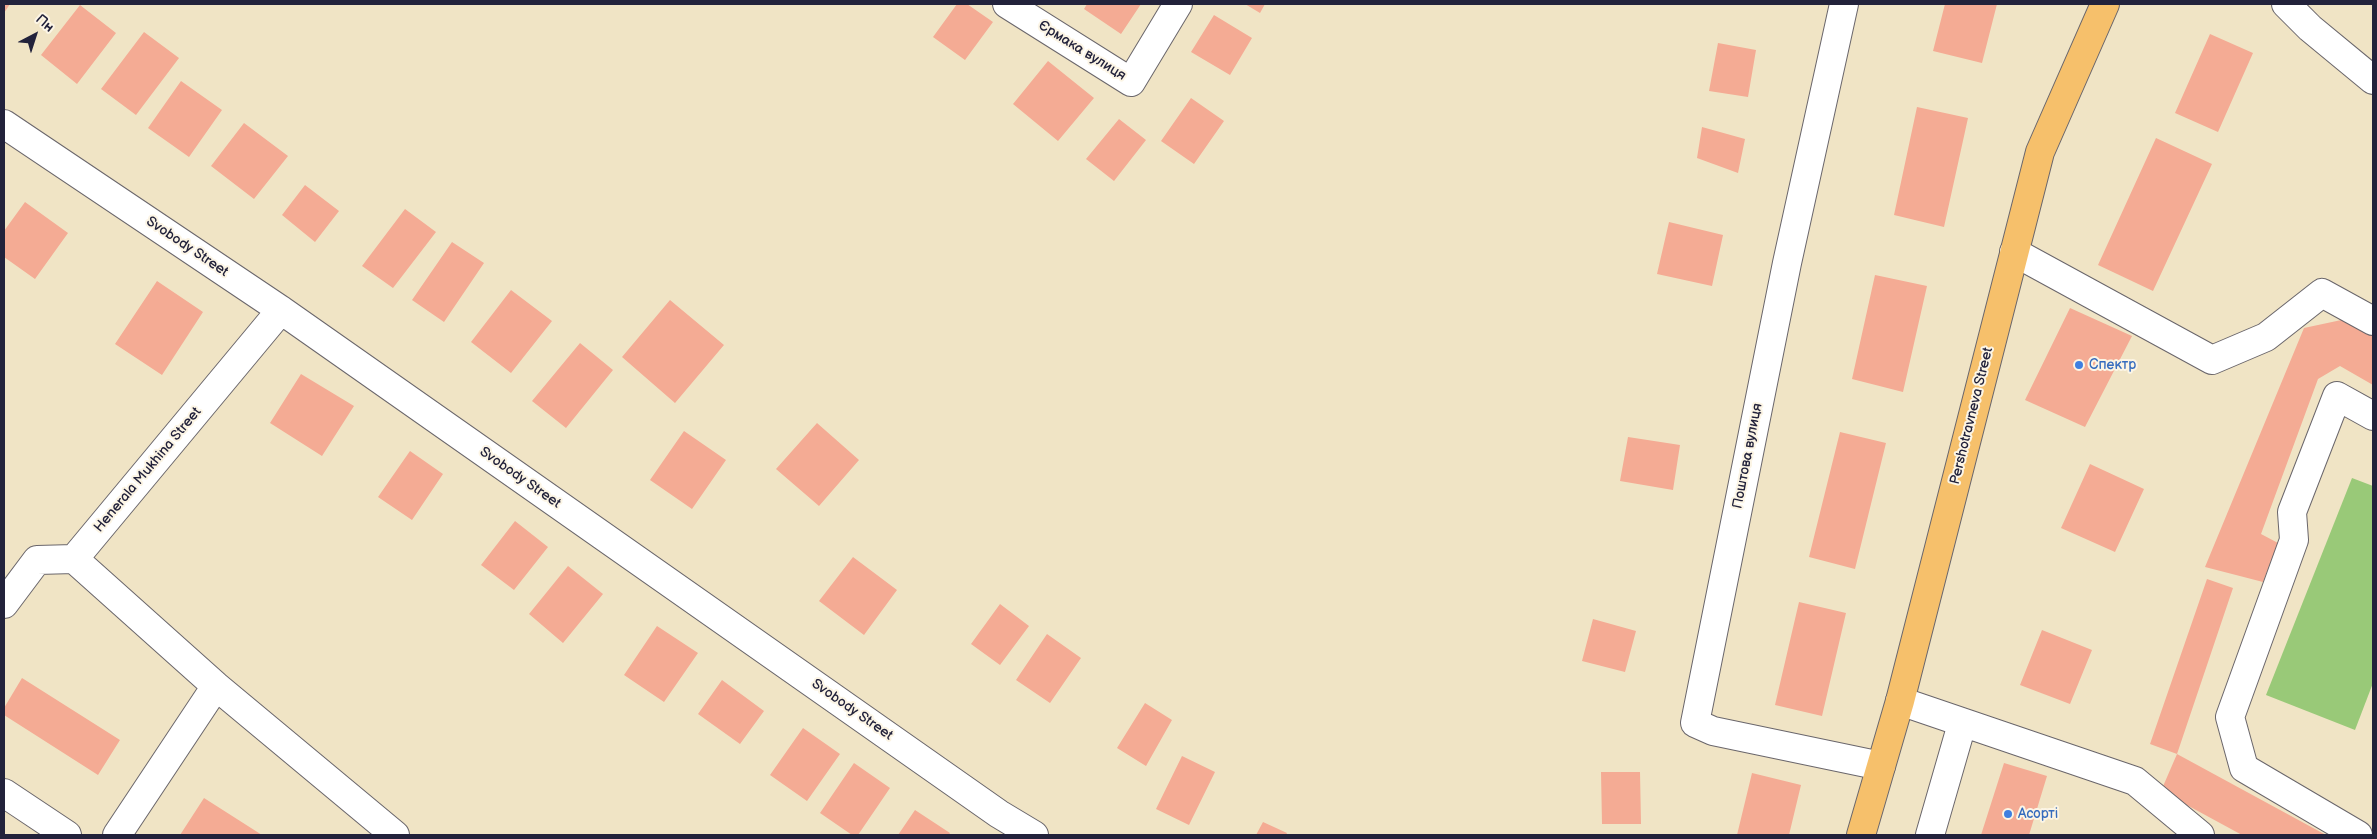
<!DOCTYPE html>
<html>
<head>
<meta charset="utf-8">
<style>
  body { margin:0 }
  #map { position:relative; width:2377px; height:839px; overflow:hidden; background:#f0e4c5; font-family:"Balsamiq Sans",sans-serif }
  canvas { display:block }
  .frame { position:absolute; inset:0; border:5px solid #22223b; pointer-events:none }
  .north { position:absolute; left:10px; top:10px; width:50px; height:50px; -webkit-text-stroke:4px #fcf5e5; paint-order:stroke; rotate:40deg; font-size:14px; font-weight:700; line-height:20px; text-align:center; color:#22223b }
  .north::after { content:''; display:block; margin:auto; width:18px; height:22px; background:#22223b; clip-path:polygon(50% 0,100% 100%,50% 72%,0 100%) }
</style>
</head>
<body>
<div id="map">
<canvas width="2377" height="839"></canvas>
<div class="frame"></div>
<div class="north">Пн</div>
</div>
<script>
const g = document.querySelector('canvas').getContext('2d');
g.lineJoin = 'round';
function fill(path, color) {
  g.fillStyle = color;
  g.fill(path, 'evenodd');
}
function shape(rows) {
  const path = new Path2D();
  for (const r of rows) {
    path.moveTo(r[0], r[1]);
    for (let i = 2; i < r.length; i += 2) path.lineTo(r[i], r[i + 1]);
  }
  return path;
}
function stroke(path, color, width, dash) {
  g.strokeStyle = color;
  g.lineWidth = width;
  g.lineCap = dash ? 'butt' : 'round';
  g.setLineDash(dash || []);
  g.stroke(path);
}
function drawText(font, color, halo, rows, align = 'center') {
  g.font = font + ' "Balsamiq Sans",sans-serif';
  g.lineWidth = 4;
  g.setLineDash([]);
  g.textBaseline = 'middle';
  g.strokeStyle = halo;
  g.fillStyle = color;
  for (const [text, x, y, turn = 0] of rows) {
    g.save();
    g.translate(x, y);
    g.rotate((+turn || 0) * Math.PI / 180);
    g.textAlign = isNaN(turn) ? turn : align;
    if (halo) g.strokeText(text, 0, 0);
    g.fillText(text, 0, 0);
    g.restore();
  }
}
const green = shape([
  [2352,478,2373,486,2373,683,2355,730,2266,695]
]);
const building = shape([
  [4,4,10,4,4,13],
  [957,4,967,4,993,22,965,60,933,37],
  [1087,4,1141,4,1121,34,1084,9],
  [1245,4,1265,4,1260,13],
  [1945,4,1997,4,1982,63,1933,51],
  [80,5,116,33,77,84,41,55],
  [1214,15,1252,38,1230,75,1191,52],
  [144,32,179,58,136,115,101,89],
  [2210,34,2253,53,2218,132,2175,113],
  [1718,43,1756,50,1748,97,1709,91],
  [1048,61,1094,98,1058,141,1013,104],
  [181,81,222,110,189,157,148,128],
  [1191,98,1224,121,1194,164,1161,141],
  [1917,107,1968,118,1944,227,1894,215],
  [1119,119,1146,140,1114,181,1086,159],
  [244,123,288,156,254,199,211,166],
  [1702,127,1745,139,1738,173,1697,158],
  [2156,138,2212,164,2153,291,2098,265],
  [305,185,339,211,315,242,282,215],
  [25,202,68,233,35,279,4,257,4,231],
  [405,209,436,232,393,288,362,266],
  [1669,222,1723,235,1712,286,1657,274],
  [452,242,484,263,444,322,412,300],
  [1875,275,1927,286,1903,392,1852,379],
  [157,281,203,312,162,375,115,344],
  [511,290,552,321,511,373,471,342],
  [670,300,724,345,675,403,622,357],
  [2070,308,2132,336,2085,427,2025,400],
  [2346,319,2373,335,2373,385,2340,366,2318,379,2261,534,2278,543,2263,582,2205,567,2304,328],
  [580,343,613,370,566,428,532,401],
  [301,374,354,406,322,456,270,423],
  [817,423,859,460,819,506,776,469],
  [684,431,726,460,692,509,650,480],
  [1840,432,1886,443,1855,569,1809,557],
  [1628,437,1680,445,1673,490,1620,481],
  [410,451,443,474,412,520,378,497],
  [2090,464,2144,489,2115,552,2061,528],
  [515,521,548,547,514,590,481,565],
  [853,557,897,590,864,635,819,601],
  [568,566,603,594,563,643,529,614],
  [2207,579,2233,588,2177,754,2150,744],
  [1799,602,1846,613,1822,716,1775,705],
  [1000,604,1029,626,1000,665,971,644],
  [1593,619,1636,631,1625,672,1582,661],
  [657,626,698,653,664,702,624,675],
  [2042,630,2092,650,2070,704,2020,685],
  [1047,634,1081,658,1050,703,1016,680],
  [22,678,120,740,98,775,4,715,4,708],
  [722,680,764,711,740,744,698,714],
  [1145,703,1172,720,1146,766,1117,748],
  [803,728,840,754,807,801,770,775],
  [2177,754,2326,835,2242,835,2161,791],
  [1182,756,1215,772,1189,825,1156,809],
  [854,763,890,788,858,835,852,835,820,813],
  [2004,763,2047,776,2029,835,1981,835],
  [1601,772,1640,772,1641,824,1602,824],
  [1752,773,1801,785,1789,835,1737,835],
  [204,798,262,835,180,835],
  [915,810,950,833,949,835,898,835],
  [1263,822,1287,833,1286,835,1256,835]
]);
const minor = shape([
  [1007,4,1131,82,1178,4],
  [1844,4,1787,263,1695,723,1713,731,1881,766],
  [2286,4,2310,28,2373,80],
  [4,124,281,310,999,814,1034,835],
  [2014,252,2212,360,2266,337,2322,293,2373,321],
  [74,559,216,686,395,835],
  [4,604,37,560,74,559,281,310],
  [1900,701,2135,781,2200,835],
  [4,793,67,835],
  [117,835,216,686],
  [1930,835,1962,724],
  [2358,835,2244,768,2230,717,2294,540,2292,512,2337,396,2373,416]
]);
const major = shape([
  [1861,835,1900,701,2040,152,2105,4]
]);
const markers = [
  [2079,365,5,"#3f7fe0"],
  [2008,814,5,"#3f7fe0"]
];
const streetNames = [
  ["Єрмака вулиця",1082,51,32],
  ["Svobody Street",187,247,34],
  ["Pershotravneva Street",1972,416,-76],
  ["Поштова вулиця",1748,456,-79],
  ["Henerala Mukhina Street",148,470,-50],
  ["Svobody Street",520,478,35],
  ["Svobody Street",852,710,35]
];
const shopNames = [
  ["Спектр",2089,365],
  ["Асорті",2018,814]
];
fill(green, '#99c978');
fill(building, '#f4ab94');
stroke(minor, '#6a666b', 30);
stroke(major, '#6a666b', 30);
stroke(minor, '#fff', 28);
stroke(major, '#f6c06b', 28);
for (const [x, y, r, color] of markers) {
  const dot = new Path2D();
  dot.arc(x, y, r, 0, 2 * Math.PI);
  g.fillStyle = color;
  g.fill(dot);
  stroke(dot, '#fcf5e5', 2);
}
drawText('14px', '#22223b', '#fcf5e5', streetNames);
drawText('14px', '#366cbe', '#fcf5e5', shopNames, 'left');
</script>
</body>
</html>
